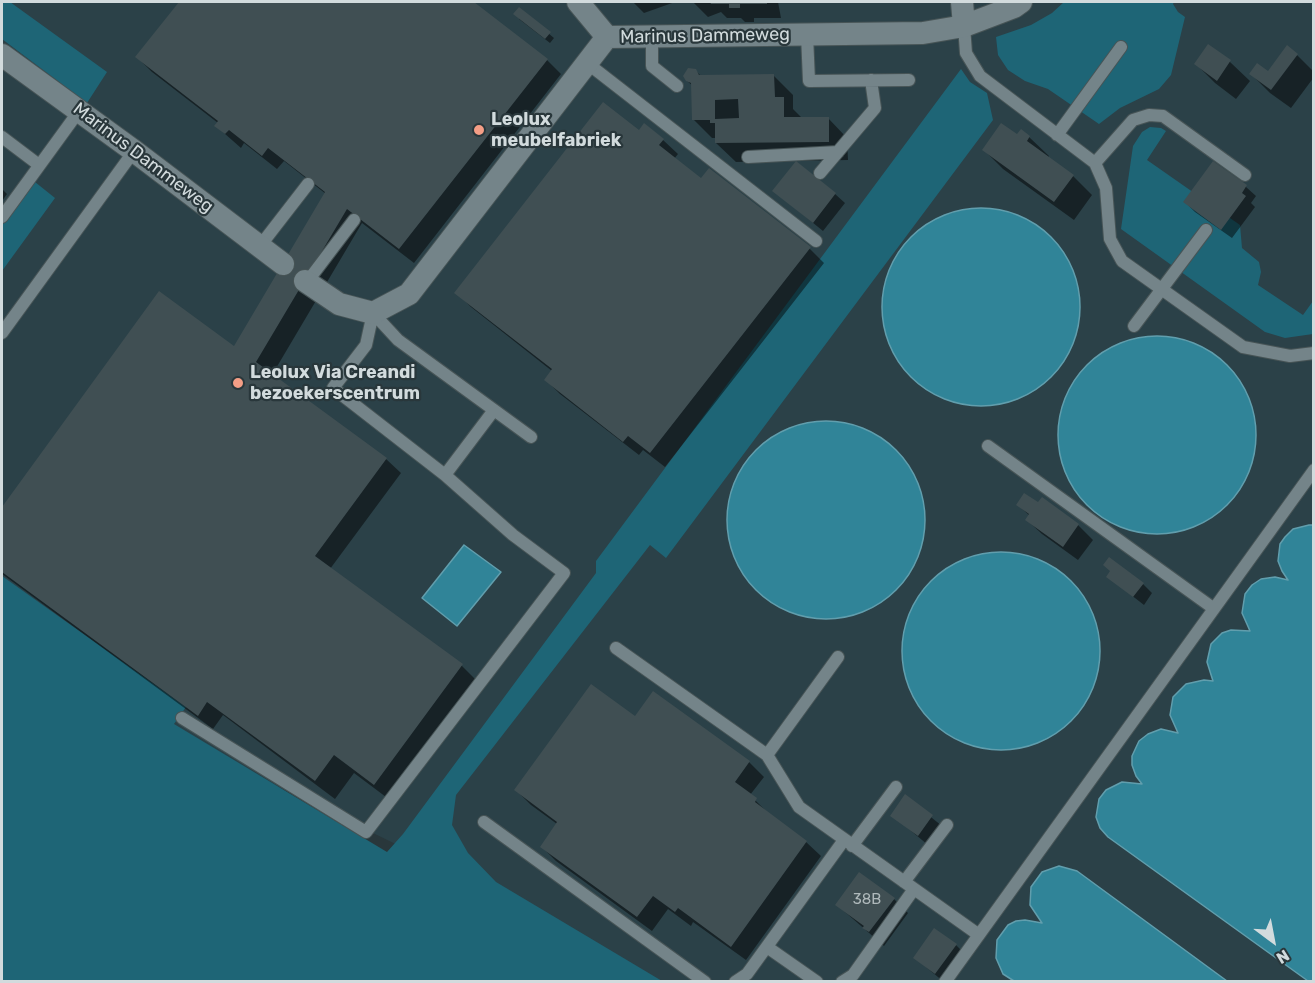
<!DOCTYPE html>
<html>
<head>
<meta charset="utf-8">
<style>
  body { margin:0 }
  #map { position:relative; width:1315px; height:983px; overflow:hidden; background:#29373b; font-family:Rubik,sans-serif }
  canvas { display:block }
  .frame { position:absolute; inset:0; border:3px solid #d2dbdd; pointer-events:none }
  .north { position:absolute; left:1243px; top:911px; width:60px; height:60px; -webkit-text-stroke:4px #29373b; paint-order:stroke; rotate:148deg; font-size:16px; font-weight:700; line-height:24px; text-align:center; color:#d2dbdd }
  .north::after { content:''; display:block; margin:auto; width:21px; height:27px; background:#d2dbdd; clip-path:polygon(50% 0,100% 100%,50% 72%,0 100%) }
</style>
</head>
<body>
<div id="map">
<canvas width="1315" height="983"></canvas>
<div class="frame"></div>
<div class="north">N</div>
</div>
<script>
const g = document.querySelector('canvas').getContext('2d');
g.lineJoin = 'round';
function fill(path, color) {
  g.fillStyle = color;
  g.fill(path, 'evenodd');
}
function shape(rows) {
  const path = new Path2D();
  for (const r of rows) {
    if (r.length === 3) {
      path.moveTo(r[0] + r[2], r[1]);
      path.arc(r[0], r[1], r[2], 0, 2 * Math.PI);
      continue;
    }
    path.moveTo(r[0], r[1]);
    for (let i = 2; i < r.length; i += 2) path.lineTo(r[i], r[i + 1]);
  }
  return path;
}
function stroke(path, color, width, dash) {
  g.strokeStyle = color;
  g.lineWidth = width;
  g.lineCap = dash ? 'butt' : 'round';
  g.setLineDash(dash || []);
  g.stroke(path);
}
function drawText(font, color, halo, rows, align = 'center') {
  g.font = font + ' Rubik,sans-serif';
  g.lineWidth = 4.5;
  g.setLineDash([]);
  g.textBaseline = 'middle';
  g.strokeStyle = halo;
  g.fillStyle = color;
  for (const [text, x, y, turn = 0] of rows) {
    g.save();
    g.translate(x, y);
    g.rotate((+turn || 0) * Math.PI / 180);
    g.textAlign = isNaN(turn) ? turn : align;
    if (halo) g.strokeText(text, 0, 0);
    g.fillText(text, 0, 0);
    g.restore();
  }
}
const built = shape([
  [2,2,1313,2,1313,981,627,981,410,851,200,749,2,616]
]);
const green = shape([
  [2,2,10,2,107,72,87,103,2,39],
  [1064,2,1174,2,1173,4,1178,12,1185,17,1171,75,1159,89,1120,108,1099,124,1048,89,1025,81,1008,70,998,55,996,37,1031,25,1052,13],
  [961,69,970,82,987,93,993,120,666,558,650,545,456,795,452,825,468,853,496,882,662,981,2,981,2,576,186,707,174,724,387,852,403,834,596,573,596,561],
  [1150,127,1161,128,1166,131,1147,160,1240,225,1242,248,1259,262,1261,272,1258,285,1303,315,1313,301,1313,334,1285,338,1265,332,1121,229,1133,146,1142,132],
  [30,178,55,198,2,271,2,222]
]);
const water = shape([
  [981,307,99],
  [1157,435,99],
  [826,520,99],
  [1309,525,1314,525,1313,982,1308,981,1108,837,1100,828,1096,817,1099,799,1106,790,1122,782,1142,784,1136,776,1132,765,1132,756,1139,741,1148,734,1161,729,1178,733,1170,715,1173,697,1186,684,1204,680,1213,681,1207,662,1211,644,1222,633,1231,630,1250,631,1242,613,1245,594,1252,585,1261,579,1275,577,1288,580,1282,571,1278,561,1280,544,1285,537,1293,529,1309,525],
  [464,545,501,572,457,626,422,598,464,545],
  [1001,651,99],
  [1059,866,1077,871,1227,981,1014,981,1003,974,996,958,997,940,1008,925,1016,921,1025,920,1042,923,1030,905,1031,887,1042,872,1059,866]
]);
const shadow = shape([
  [181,2,472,2,547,60,561,74,414,263,362,223,272,375,386,459,401,473,330,569,462,666,481,685,394,803,354,773,335,799,223,715,213,729,2,574,2,509,160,293,234,348,326,194,284,161,277,169,244,143,241,148,216,126,218,123,152,72,137,57],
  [633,2,675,2,644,13],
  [693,2,778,2,781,18,754,18,754,22,745,22,741,18,727,18,721,12,708,17],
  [519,9,554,38,550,43,519,19],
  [1209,46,1230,62,1250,81,1236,99,1215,83,1196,64],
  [1297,55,1314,72,1314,77,1291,108,1270,93,1251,74,1268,73],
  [696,71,702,77,774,76,793,95,793,109,803,119,828,118,847,138,848,160,736,162,716,143,716,138,712,138,693,119,693,86,686,80],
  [1021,131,1029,137,1049,156,1048,158,1073,176,1092,195,1074,220,1003,169,984,150,1018,136],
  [639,132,663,140,678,154,674,159,701,180,810,249,824,263,665,467,643,450,639,455,560,394,546,380,552,371,471,307,456,292],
  [1213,163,1246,187,1256,196,1251,203,1255,207,1232,238,1195,212,1185,202],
  [2,189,7,194,2,201],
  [774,191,835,194,845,203,823,231],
  [1042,499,1078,525,1093,540,1078,560,1042,534,1027,520,1030,516,1018,505,1038,504],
  [1108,577,1143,584,1152,593,1144,605],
  [653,693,749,762,764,777,750,795,770,815,806,842,821,856,746,960,693,922,691,926,668,909,652,931,556,861,542,847,557,824,531,805,516,790,635,718],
  [906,797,942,826,928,845,892,815],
  [894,899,908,913,884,946,837,905],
  [956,945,965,954,944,982,915,958]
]);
const building = shape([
  [179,2,474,2,548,59,399,249,347,209,256,362,387,458,315,556,463,664,374,785,334,755,315,781,207,702,198,716,2,572,2,507,159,291,234,346,325,192,268,148,262,156,229,130,225,134,214,126,218,121,135,57],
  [710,2,767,2,767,4,740,4,740,8,729,8,729,4,711,4],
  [519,7,551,32,545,39,513,14],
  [1208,44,1231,60,1217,81,1194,64],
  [1287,45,1298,54,1271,90,1249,74,1257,63,1268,71],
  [688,68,696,69,699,75,774,74,775,97,784,97,784,117,829,117,829,142,715,143,715,123,710,123,710,120,692,120,691,83,686,81,683,76],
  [738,99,739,118,715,119,715,100],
  [603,102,639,130,644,123,664,139,659,145,701,178,709,168,811,247,650,453,628,436,623,442,544,380,552,369,454,293],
  [1001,123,1017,134,1021,129,1030,136,1027,141,1074,175,1054,202,982,150],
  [796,161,836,193,813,223,772,191],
  [1213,161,1247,185,1242,193,1246,196,1221,230,1183,202],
  [1024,493,1038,502,1042,497,1079,524,1063,547,1025,520,1029,514,1016,505],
  [1109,557,1144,583,1133,597,1106,577,1110,571,1103,565],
  [591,684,635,716,653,691,750,761,735,782,757,798,755,802,807,841,731,947,678,908,675,912,653,896,637,917,540,847,557,822,514,790],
  [905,794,933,815,918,836,890,816],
  [859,872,895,898,869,932,862,928,864,926,835,905],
  [934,928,957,944,935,974,913,958]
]);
const service = shape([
  [964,26,966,53,980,76,1095,163,1106,188,1110,239,1122,261,1243,347,1290,356,1314,353],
  [807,35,809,81,909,80],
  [652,37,652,66,677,86],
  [587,63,816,241],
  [1057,135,1121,47],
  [2,137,39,165],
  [748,157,838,152],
  [1095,163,1133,120,1149,115,1163,116,1245,175],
  [820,173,875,108,871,80],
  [2,217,79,111],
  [260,246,308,184],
  [307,282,354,220],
  [1134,326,1206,230],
  [2,333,134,151],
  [988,446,1213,608],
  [445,475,494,410],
  [616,648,767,755],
  [838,657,767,755,799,807,979,935],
  [182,718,366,832,564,573,513,535,445,475,333,388,366,345,373,313,398,340,531,437],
  [484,822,705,982],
  [852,846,896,787],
  [904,882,947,825],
  [767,947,817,982],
  [735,982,747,974,844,840],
  [842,982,853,975,914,889],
  [945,982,1314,470]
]);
const minor = shape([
  [578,2,607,37],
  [962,2,964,26],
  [607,37,923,33,964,26,1014,7,1021,2],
  [2,55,134,151,283,264],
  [305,281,339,304,373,313,409,294,607,37]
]);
const markers = [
  [479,130,6,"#f49e86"],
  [238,383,6,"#f49e86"]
];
const numberNames = [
  ["38B",867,900]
];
const streetNames = [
  ["Marinus Dammeweg",705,36,-1],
  ["Marinus Dammeweg",143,158,37]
];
const poiNames = [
  ["Leolux",491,120],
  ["meubelfabriek",491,141],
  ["Leolux Via Creandi",250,373],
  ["bezoekerscentrum",250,394]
];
fill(built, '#2b4148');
fill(green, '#1e6576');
fill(water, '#308498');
stroke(water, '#619ead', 1.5);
fill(shadow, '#0007');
fill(building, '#404f53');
stroke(service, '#475456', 14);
stroke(minor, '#475456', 24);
stroke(service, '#748489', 12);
stroke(minor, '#748489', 22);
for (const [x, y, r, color] of markers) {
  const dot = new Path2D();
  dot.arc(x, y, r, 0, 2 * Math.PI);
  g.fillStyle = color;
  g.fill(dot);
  stroke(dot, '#29373b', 2);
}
drawText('15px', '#aeb8ba', null, numberNames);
drawText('18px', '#d2dbdd', '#29373b', streetNames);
drawText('bold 18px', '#d2dbdd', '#29373b', poiNames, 'left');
</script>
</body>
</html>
